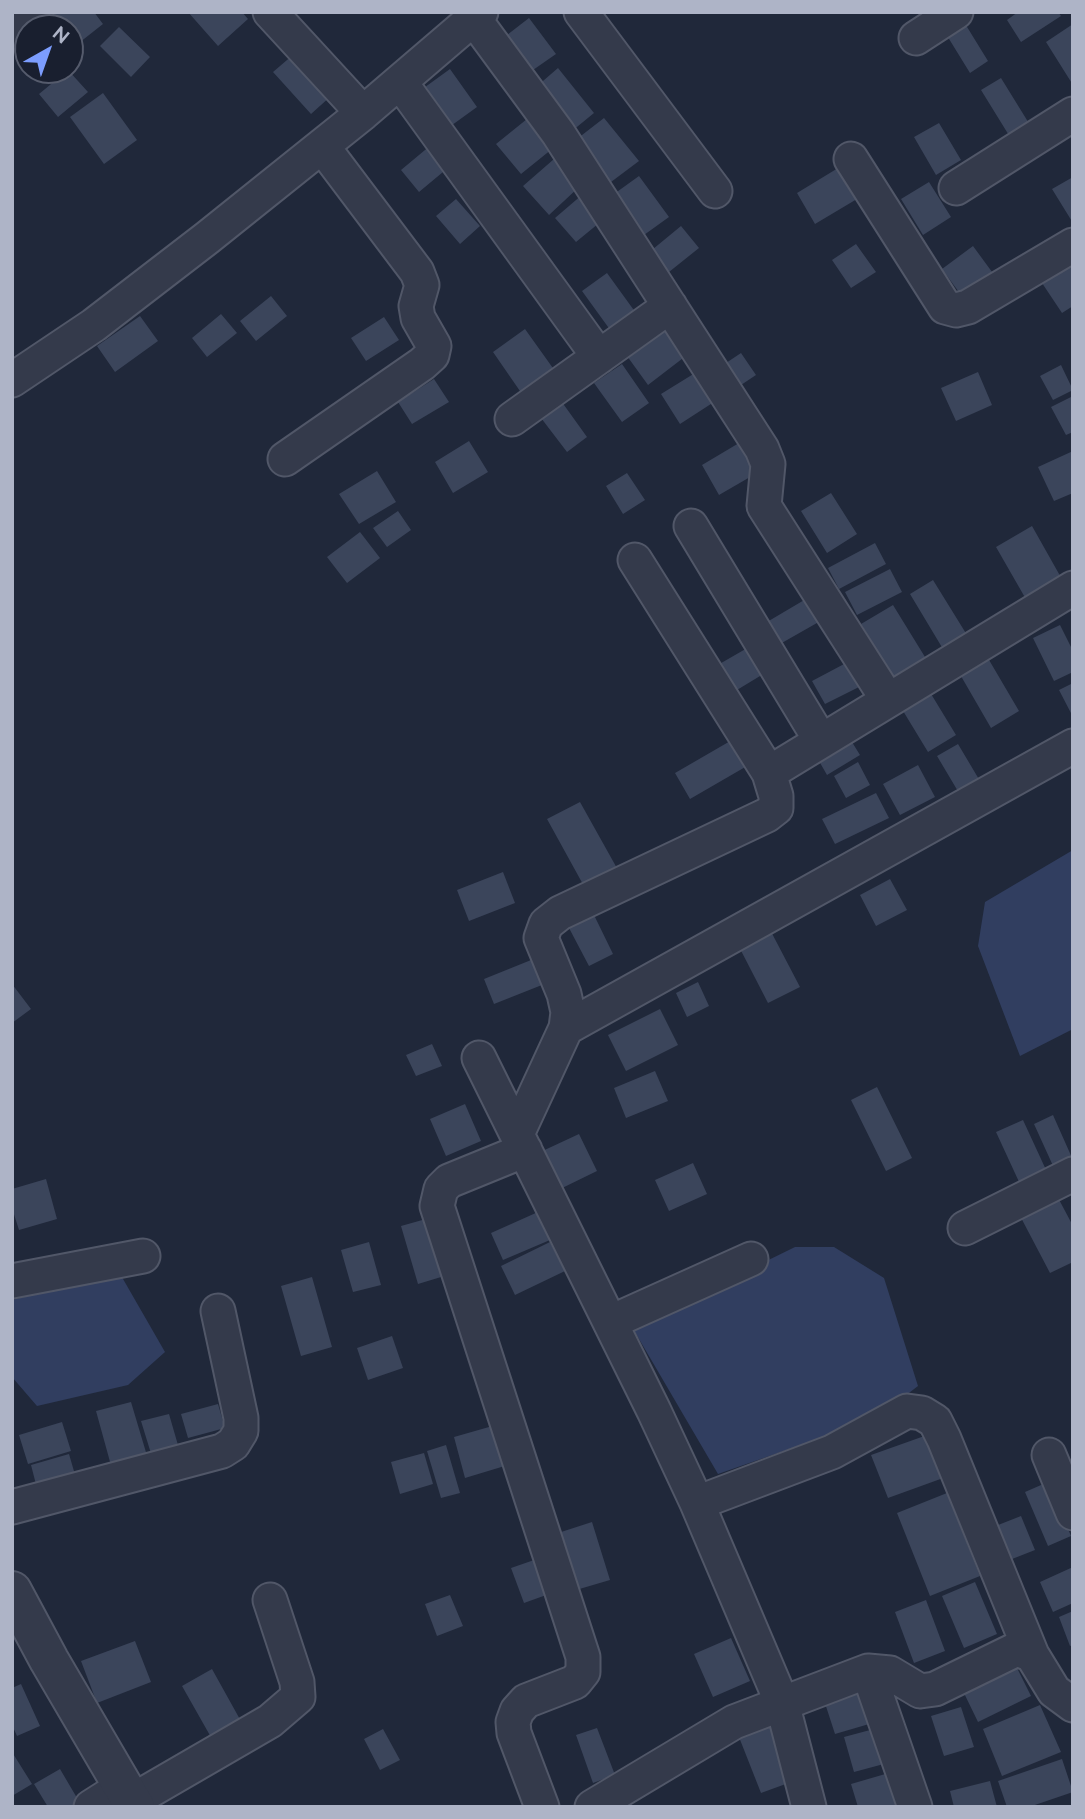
<!DOCTYPE html>
<html>
<head>
<meta charset="utf-8">
<style>
  body { margin:0 }
  #map { position:relative; width:1085px; height:1819px; overflow:hidden; background:#20283a; font-family:Raleway,sans-serif }
  canvas { display:block }
  .frame { position:absolute; inset:0; border:14px solid #aeb4c7; pointer-events:none }
  .north { position:absolute; left:14px; top:14px; width:70px; height:70px; box-sizing:border-box; background:#191f2f; border:2px solid #555b6c; border-radius:50%; rotate:40deg; font-size:19px; font-weight:700; line-height:28px; text-align:center; color:#aeb4c7 }
  .north::after { content:''; display:block; margin:auto; width:24px; height:32px; background:#7c9dfe; clip-path:polygon(50% 0,100% 100%,50% 72%,0 100%) }
</style>
</head>
<body>
<div id="map">
<canvas width="1085" height="1819"></canvas>
<div class="frame"></div>
<div class="north">N</div>
</div>
<script>
const g = document.querySelector('canvas').getContext('2d');
g.lineJoin = 'round';
function fill(path, color) {
  g.fillStyle = color;
  g.fill(path, 'evenodd');
}
function shape(rows) {
  const path = new Path2D();
  for (const r of rows) {
    path.moveTo(r[0], r[1]);
    for (let i = 2; i < r.length; i += 2) path.lineTo(r[i], r[i + 1]);
  }
  return path;
}
function stroke(path, color, width, dash) {
  g.strokeStyle = color;
  g.lineWidth = width;
  g.lineCap = dash ? 'butt' : 'round';
  g.setLineDash(dash || []);
  g.stroke(path);
}
const water = shape([
  [1073,850,1073,1029,1020,1056,978,946,985,902],
  [795,1247,834,1247,884,1278,918,1386,875,1419,718,1474,632,1327],
  [119,1272,165,1352,128,1385,37,1406,12,1377,12,1300]
]);
const building = shape([
  [55,12,94,12,103,24,70,50,70,28,49,28,44,21],
  [188,12,242,12,248,19,218,46],
  [1018,12,1058,12,1061,16,1021,42,1007,20],
  [529,18,556,54,533,70,507,35],
  [964,22,988,61,970,73,946,34],
  [1073,24,1073,85,1046,42],
  [119,27,150,57,131,77,100,46],
  [294,54,331,96,311,114,273,72],
  [558,68,594,113,572,131,536,87],
  [450,69,477,107,448,128,421,90],
  [68,70,88,92,58,117,39,94],
  [1001,78,1030,125,1010,137,981,90],
  [103,93,137,140,104,164,70,117],
  [604,118,639,161,607,185,573,142],
  [527,119,552,149,521,174,496,144],
  [939,123,961,160,936,175,914,137],
  [431,145,449,167,419,192,401,170],
  [554,159,579,187,549,215,523,186],
  [843,165,862,196,815,224,797,193],
  [639,176,669,217,644,235,614,194],
  [1073,177,1073,223,1052,189],
  [929,182,951,217,923,235,901,199],
  [583,194,604,219,576,242,555,218],
  [456,199,480,226,460,244,436,216],
  [681,226,699,248,664,276,647,254],
  [856,244,876,272,851,288,832,260],
  [973,246,995,276,964,299,942,269],
  [1073,255,1073,306,1062,313,1038,277],
  [607,273,641,320,616,338,582,291],
  [271,296,287,316,256,341,240,321],
  [221,314,237,333,207,357,192,338],
  [140,316,158,341,115,372,97,346],
  [384,317,399,340,366,361,351,338],
  [669,324,691,352,648,385,627,356],
  [525,329,555,371,522,394,493,352],
  [741,353,756,375,729,393,714,371],
  [622,364,649,403,622,422,594,383],
  [1061,365,1073,390,1053,400,1040,376],
  [978,372,992,405,956,421,941,388],
  [695,373,714,402,680,424,661,394],
  [434,379,449,402,412,424,398,402],
  [1073,396,1073,432,1066,435,1051,407],
  [559,398,587,437,567,452,538,414],
  [469,441,488,472,453,493,435,462],
  [739,443,757,473,719,495,702,465],
  [1073,451,1073,493,1054,501,1038,467],
  [377,471,396,502,359,524,339,494],
  [627,473,645,500,623,514,606,486],
  [831,493,857,534,827,553,801,511],
  [398,511,411,530,387,547,373,528],
  [1032,526,1063,581,1027,601,996,547],
  [360,532,380,558,347,583,327,557],
  [875,543,886,564,839,589,828,568],
  [890,569,902,592,857,615,845,592],
  [933,580,967,635,943,649,910,594],
  [811,596,824,619,780,644,767,622],
  [893,605,933,670,901,690,861,624],
  [1060,625,1073,651,1073,672,1054,681,1033,638],
  [749,647,765,673,732,693,716,666],
  [982,648,1019,711,991,728,954,664],
  [846,663,859,687,825,704,812,681],
  [1073,683,1073,717,1059,690],
  [925,684,956,735,928,752,897,701],
  [847,734,860,755,827,775,815,754],
  [732,740,747,766,690,799,675,773],
  [958,744,980,781,959,793,937,756],
  [858,762,870,785,846,798,834,776],
  [918,765,935,797,900,815,883,784],
  [876,793,889,818,835,844,822,819],
  [580,802,618,870,585,888,547,819],
  [503,872,515,903,469,921,457,890],
  [890,879,907,910,876,926,860,895],
  [594,915,613,954,589,966,569,928],
  [766,922,800,987,768,1003,735,939],
  [541,956,552,981,494,1004,484,979],
  [698,982,709,1006,687,1017,676,993],
  [12,984,31,1009,12,1023],
  [660,1009,678,1045,626,1071,608,1035],
  [432,1044,442,1066,416,1076,406,1055],
  [655,1071,668,1101,626,1118,614,1088],
  [877,1087,912,1158,886,1171,851,1100],
  [465,1104,481,1141,446,1156,430,1119],
  [1053,1115,1073,1160,1054,1168,1034,1124],
  [1023,1120,1047,1172,1020,1184,996,1132],
  [579,1134,597,1171,554,1192,536,1154],
  [693,1163,707,1194,669,1211,655,1180],
  [46,1179,57,1219,19,1230,12,1208,12,1189],
  [1055,1192,1073,1226,1073,1262,1050,1273,1018,1212],
  [538,1212,550,1240,503,1260,491,1233],
  [433,1217,451,1274,418,1284,401,1226],
  [369,1242,381,1285,353,1292,341,1250],
  [550,1242,565,1271,515,1295,501,1266],
  [312,1277,332,1347,301,1356,281,1286],
  [392,1336,403,1368,368,1380,357,1348],
  [131,1402,148,1459,112,1469,96,1411],
  [218,1404,225,1428,188,1438,181,1414],
  [169,1414,180,1452,153,1460,141,1421],
  [62,1422,71,1451,28,1464,19,1435],
  [496,1425,508,1465,465,1478,454,1437],
  [930,1434,946,1477,888,1498,871,1455],
  [446,1445,460,1493,441,1498,427,1451],
  [424,1453,433,1484,400,1494,391,1462],
  [69,1454,78,1485,39,1496,31,1465],
  [1048,1482,1071,1536,1048,1546,1025,1492],
  [947,1493,980,1576,930,1596,897,1513],
  [1021,1516,1035,1550,1007,1561,993,1527],
  [592,1522,610,1580,576,1590,558,1533],
  [537,1559,549,1594,524,1603,511,1568],
  [1073,1567,1073,1603,1053,1612,1040,1582],
  [975,1582,997,1634,964,1648,942,1596],
  [450,1595,463,1626,437,1636,425,1604],
  [926,1600,945,1651,914,1663,895,1612],
  [1073,1611,1073,1645,1070,1646,1059,1617],
  [731,1638,750,1681,713,1697,694,1654],
  [135,1641,151,1682,97,1703,81,1661],
  [1015,1664,1031,1696,978,1722,962,1689],
  [212,1669,242,1723,212,1739,182,1686],
  [863,1681,876,1722,835,1734,822,1694],
  [21,1684,40,1726,17,1736,12,1725,12,1688],
  [1040,1705,1061,1752,1002,1776,983,1729],
  [961,1707,974,1747,944,1756,931,1716],
  [770,1720,794,1781,761,1793,737,1732],
  [885,1726,895,1761,854,1772,844,1737],
  [597,1728,615,1775,593,1783,576,1735],
  [383,1729,400,1760,380,1770,364,1739],
  [12,1752,32,1784,12,1796],
  [1062,1759,1073,1792,1029,1807,1007,1807,998,1781],
  [60,1769,80,1803,72,1807,48,1807,34,1784],
  [899,1770,909,1807,858,1807,851,1784],
  [990,1781,997,1807,954,1807,950,1791]
]);
const minor = shape([
  [270,12,363,113],
  [469,12,558,133,762,449,768,464,764,506,888,700],
  [581,12,715,191],
  [12,32,36,12],
  [916,38,956,12],
  [400,82,599,357],
  [851,159,945,307,956,310,968,307,1073,245],
  [956,188,1073,114],
  [12,380,94,325,207,238,363,113,481,12],
  [512,419,670,306],
  [285,459,422,364,432,355,434,346,418,318,416,306,422,285,417,272,322,146],
  [691,526,821,741],
  [769,773,1073,588],
  [566,1028,1073,746],
  [479,1058,654,1411,697,1503,782,1703,809,1807],
  [517,1134,566,1028,568,1012,564,994,541,938,546,924,560,913,767,815,776,808,776,796,769,773,635,560],
  [525,1150,449,1181,441,1189,437,1206,583,1657,583,1672,575,1682,526,1701,517,1711,513,1722,514,1733,542,1807],
  [965,1228,1073,1174],
  [12,1281,143,1256],
  [611,1322,751,1259],
  [1049,1455,1073,1513],
  [697,1503,832,1452,907,1411,922,1413,935,1421,944,1439,1032,1655],
  [12,1507,222,1451,233,1444,241,1431,241,1418,218,1311],
  [868,1671,915,1807],
  [132,1801,270,1721,298,1697,297,1682,270,1600],
  [91,1807,124,1786],
  [592,1807,734,1722,868,1671,890,1673,920,1691,935,1689,1017,1649,1032,1655,1054,1691,1073,1705]
]);
const tertiary = shape([
  [12,1591,49,1660,135,1807]
]);
fill(water, '#313e60');
fill(building, '#3b455b');
stroke(minor, '#515768', 37);
stroke(tertiary, '#515768', 42);
stroke(minor, '#343a4b', 33);
stroke(tertiary, '#343a4b', 38);
</script>
</body>
</html>
